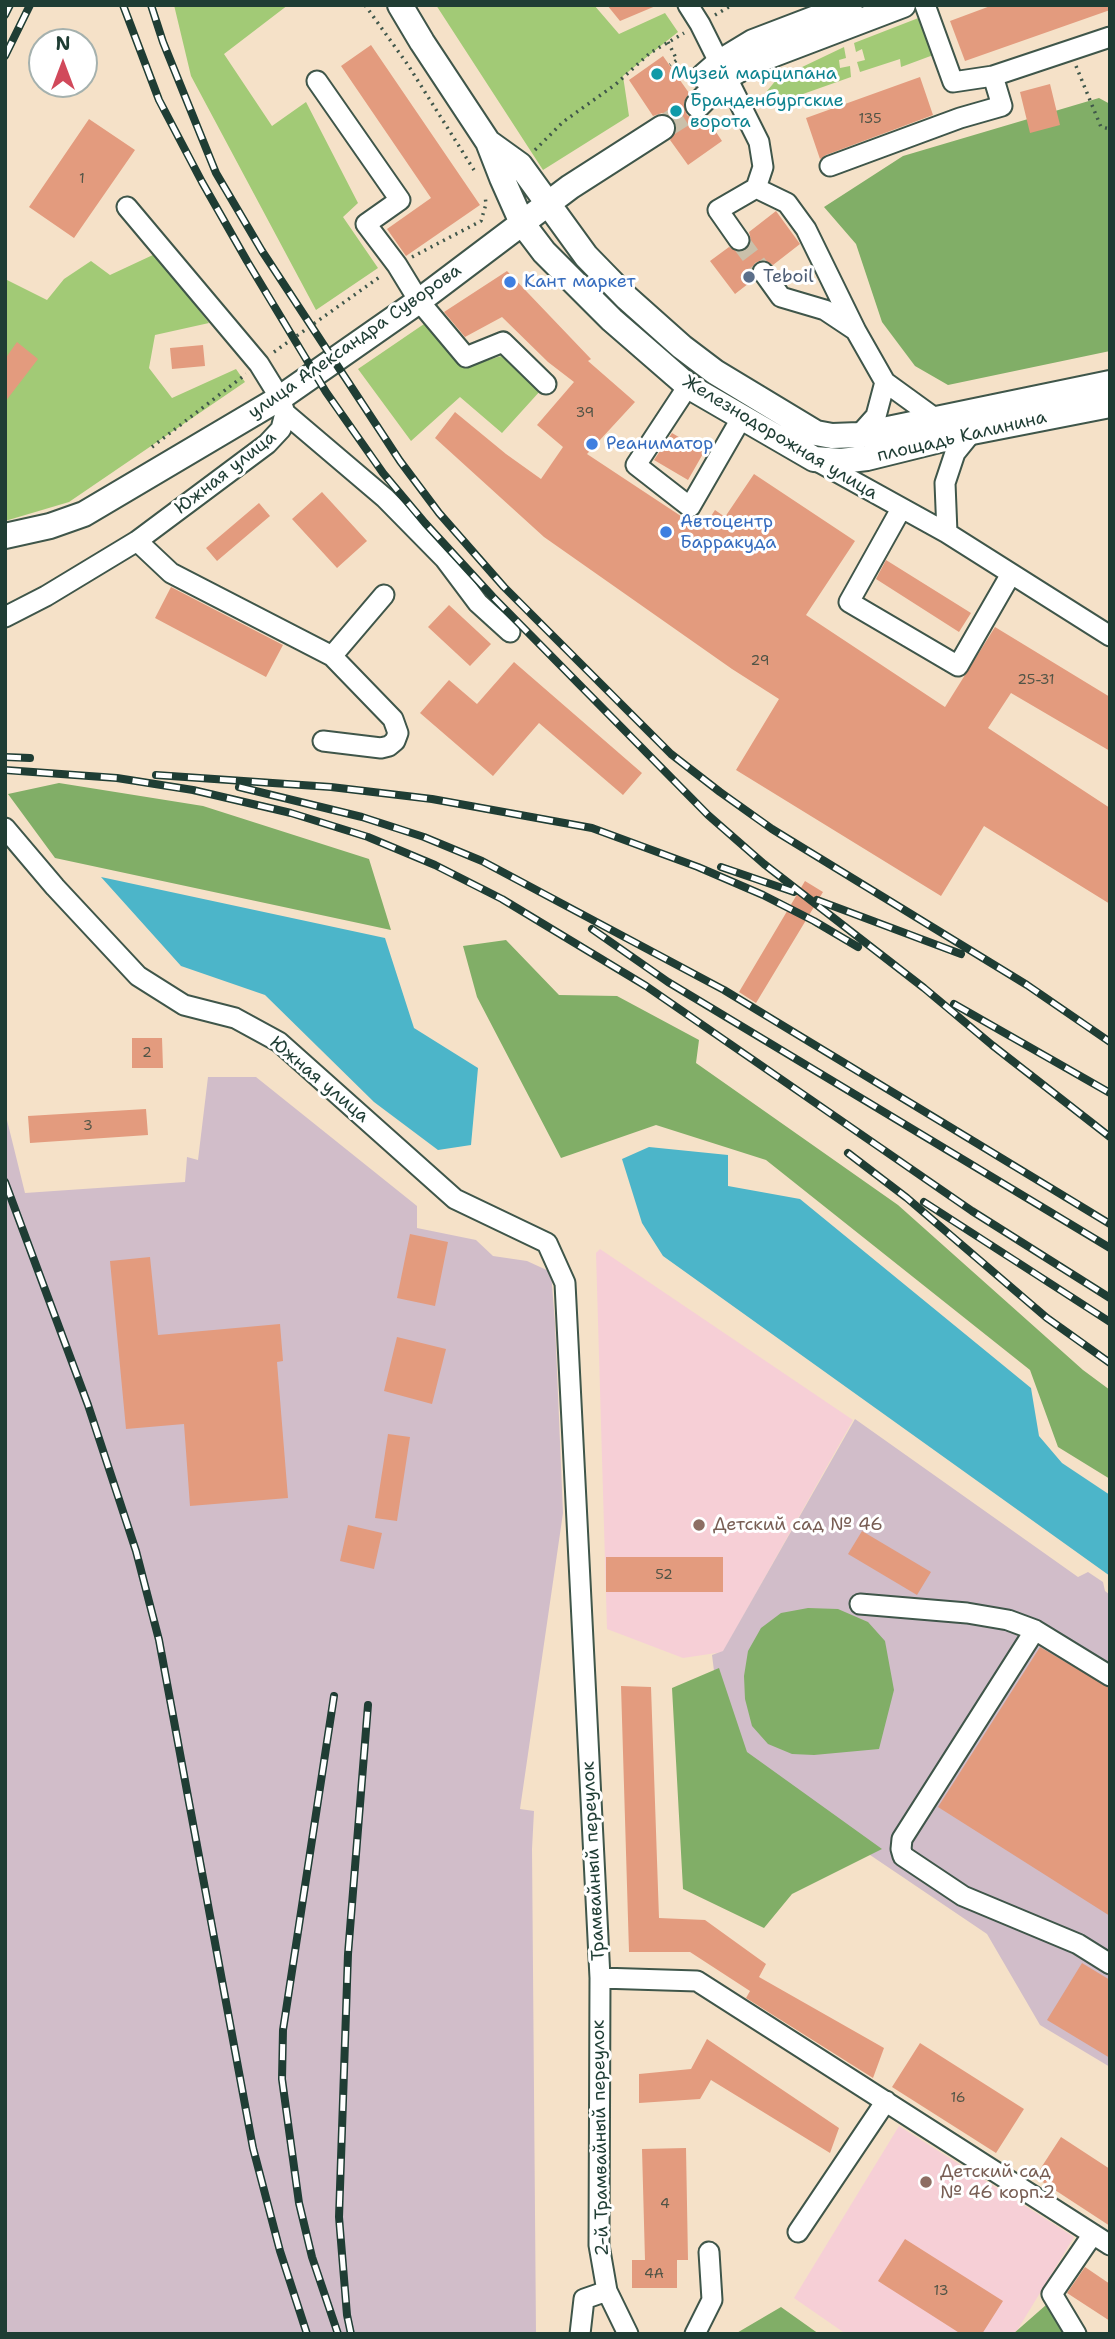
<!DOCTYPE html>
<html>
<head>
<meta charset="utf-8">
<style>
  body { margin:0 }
  #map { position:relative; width:1115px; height:2339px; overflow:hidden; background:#f5e1c8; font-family:"Shantell Sans",sans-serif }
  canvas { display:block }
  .frame { position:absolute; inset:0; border:7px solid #1f3d34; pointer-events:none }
  .north { position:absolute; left:28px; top:28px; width:70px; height:70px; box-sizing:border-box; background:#fff; border:2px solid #a5b1ae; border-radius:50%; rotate:0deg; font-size:19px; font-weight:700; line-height:28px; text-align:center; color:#1f3d34 }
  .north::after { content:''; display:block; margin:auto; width:24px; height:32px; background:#d1495b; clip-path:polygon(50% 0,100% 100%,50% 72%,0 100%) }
</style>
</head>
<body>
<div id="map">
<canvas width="1115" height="2339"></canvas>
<div class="frame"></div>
<div class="north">N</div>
</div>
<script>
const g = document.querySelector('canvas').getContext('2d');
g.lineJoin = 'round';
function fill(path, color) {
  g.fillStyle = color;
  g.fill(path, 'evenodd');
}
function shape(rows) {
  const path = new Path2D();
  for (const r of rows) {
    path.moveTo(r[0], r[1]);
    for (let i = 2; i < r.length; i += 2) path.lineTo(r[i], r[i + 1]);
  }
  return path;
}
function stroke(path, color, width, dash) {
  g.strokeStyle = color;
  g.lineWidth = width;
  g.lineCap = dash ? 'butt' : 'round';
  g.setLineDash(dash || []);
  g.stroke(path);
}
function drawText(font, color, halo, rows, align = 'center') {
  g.font = font + ' "Shantell Sans",sans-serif';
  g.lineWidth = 6;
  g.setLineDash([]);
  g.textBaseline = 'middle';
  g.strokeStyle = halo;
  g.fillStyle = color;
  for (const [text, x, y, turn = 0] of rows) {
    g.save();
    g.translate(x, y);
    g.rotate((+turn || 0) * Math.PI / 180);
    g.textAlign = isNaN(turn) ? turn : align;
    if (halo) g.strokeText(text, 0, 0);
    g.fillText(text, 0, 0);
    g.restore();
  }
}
const built = shape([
  [600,1249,853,1420,723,1652,683,1658,607,1629,596,1253],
  [899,2126,1074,2237,1015,2334,846,2334,794,2298]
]);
const industrial = shape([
  [208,1077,256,1077,417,1206,417,1228,476,1240,493,1256,527,1261,551,1272,555,1323,563,1513,520,1809,534,1811,532,1849,536,2334,5,2334,5,1112,25,1193,185,1182,187,1157,198,1160],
  [855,1419,1078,1577,1088,1572,1103,1582,1105,1591,1110,1595,1110,2067,1040,2025,987,1934,725,1757,712,1655,723,1651]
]);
const green = shape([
  [174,5,288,5,224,54,272,126,306,102,358,203,343,217,378,268,316,310,191,76],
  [436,5,594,5,619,34,665,13,678,32,623,76,629,116,543,170],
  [921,17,936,54,901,67,900,59,860,72,857,62,865,60,862,49,856,52,854,43],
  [844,47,846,58,839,60,840,68,850,66,851,77,772,105,767,91,777,79],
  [155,254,209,323,155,335,149,368,172,398,236,369,245,382,69,502,5,521,5,279,47,300,64,279,91,261,110,275],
  [424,324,466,367,501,356,541,390,502,433,460,397,411,441,358,369]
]);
const forest = shape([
  [1099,98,1110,104,1110,351,948,385,915,366,882,322,856,244,824,207,903,156],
  [59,783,203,806,369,859,391,930,55,858,8,794],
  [506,940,559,995,617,996,699,1040,696,1063,898,1205,1083,1370,1110,1390,1110,1479,1058,1447,1030,1370,766,1160,656,1125,561,1158,477,997,463,946],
  [808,1608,838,1609,868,1622,885,1641,894,1690,879,1749,814,1755,792,1754,768,1744,752,1726,745,1699,744,1676,748,1651,761,1628,781,1613],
  [719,1668,747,1752,882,1849,792,1894,764,1928,683,1889,672,1688],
  [1046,2305,1064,2334,1013,2334],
  [781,2307,819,2334,735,2334]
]);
const water = shape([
  [101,877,385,938,414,1028,478,1068,471,1145,438,1150,374,1102,265,995,181,966],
  [649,1147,728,1155,728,1186,800,1199,1031,1388,1039,1436,1062,1463,1110,1495,1110,1576,663,1256,642,1223,622,1159]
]);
const building = shape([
  [607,5,658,5,620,21],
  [993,5,1110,5,1110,10,965,61,950,21],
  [371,45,480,205,406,256,387,229,431,198,341,66],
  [663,56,689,93,684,102,687,115,695,119,706,117,722,141,688,165,670,140,677,128,674,119,662,113,653,116,629,80],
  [920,77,933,115,826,155,820,159,806,118],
  [1050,84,1060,125,1030,133,1020,92],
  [89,119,135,150,74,238,29,207],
  [776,211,800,244,773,265,762,260,755,263,751,273,753,280,735,294,710,261,729,247,739,252,747,250,751,240,749,232],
  [507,271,591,359,588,361,635,402,587,454,702,530,715,510,725,517,754,474,855,541,806,615,945,707,995,627,1110,697,1110,751,1011,693,988,728,1110,808,1110,904,984,826,941,896,736,770,779,699,732,669,544,537,435,438,455,412,506,454,541,479,563,447,537,425,574,382,548,362,502,317,465,337,444,312],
  [17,342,38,359,5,402,5,359],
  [203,345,205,366,172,369,170,348],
  [672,433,704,452,688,480,654,460],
  [322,492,367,541,337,568,292,519],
  [259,503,270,516,217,561,206,548],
  [886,560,971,613,959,632,876,579],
  [171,587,283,645,266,677,155,618],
  [449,605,491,644,470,666,428,627],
  [514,662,642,773,623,795,539,723,493,776,420,713,449,680,477,704],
  [805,881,823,892,756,1003,739,992],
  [132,1038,162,1038,163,1068,132,1068],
  [146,1109,148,1135,30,1143,28,1116],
  [410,1234,448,1242,435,1306,397,1298],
  [150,1257,158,1335,280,1324,283,1361,277,1362,288,1498,190,1506,184,1424,126,1429,110,1261],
  [397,1337,446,1349,432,1404,384,1391],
  [388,1434,410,1437,397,1521,375,1518],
  [348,1525,382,1533,374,1569,340,1561],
  [862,1531,931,1572,917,1595,848,1554],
  [606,1557,723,1557,723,1592,606,1592],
  [1040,1647,1110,1688,1110,1916,938,1807],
  [621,1686,651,1687,659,1918,705,1920,766,1964,759,1977,884,2048,873,2078,746,1998,750,1991,690,1952,629,1952],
  [1082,1963,1110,1980,1110,2058,1047,2020],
  [707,2039,839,2128,830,2153,711,2080,700,2099,639,2103,639,2074,691,2069],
  [920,2043,1024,2109,996,2153,892,2087],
  [1061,2137,1110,2169,1110,2226,1035,2177],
  [686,2148,688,2260,677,2260,677,2288,632,2288,632,2260,645,2260,642,2149],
  [905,2239,1003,2301,982,2334,961,2334,878,2281],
  [1085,2267,1110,2284,1110,2321,1067,2293]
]);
const minorTunnel = shape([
  [739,240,763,272]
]);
const majorTunnel = shape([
  [662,128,698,105]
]);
const path = shape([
  [365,5,408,65,474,170],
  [715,15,732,5],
  [668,42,677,60,670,65],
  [1076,66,1101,127,1110,129],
  [535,150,563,122,616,84,650,53,684,33],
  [412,257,481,221,486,204,485,195],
  [274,352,381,276],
  [152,447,246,374]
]);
const minor = shape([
  [688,5,700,24,759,142,763,167,756,188,718,210,739,240],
  [925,5,953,82,993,76,1110,37],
  [317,81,400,200,366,224,397,265,419,301,466,357,503,342,546,384],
  [830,166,960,118,1002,106,993,76],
  [756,188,787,203,806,229,856,331,885,382,936,419],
  [763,272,781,297,825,310,855,330],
  [688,386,636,465,690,507,742,417],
  [285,413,385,498,445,559,478,603,510,632],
  [859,435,876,416,885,382],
  [815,460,947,533,1110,636],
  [901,509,849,602,958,666,1011,574],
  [947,533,945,483,955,453,972,432],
  [137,541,171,573,332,656,393,719,398,733,395,741,389,746,381,748,323,741],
  [5,617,46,596,137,541,267,444,281,429,285,413,280,398,259,364,127,207],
  [332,656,384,595],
  [5,828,55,887,138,976,184,1005,235,1018,279,1042,455,1199,547,1243,565,1283,600,1978,599,2245,607,2291,628,2334],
  [860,1604,967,1613,1008,1620,1035,1630,1110,1676],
  [1035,1630,902,1839,901,1849,903,1856,963,1896,1078,1944,1110,1964],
  [600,1978,697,1981,1110,2245],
  [798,2232,886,2101],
  [580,2334,584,2299,607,2291],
  [695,2334,712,2300,709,2252],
  [1076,2334,1052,2294,1093,2234]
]);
const major = shape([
  [400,5,422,42,488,142,502,178,522,223,544,252,612,320,688,386,814,459,841,461,867,458,972,432,1110,405],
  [704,76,720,62,753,42,850,5],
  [698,105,726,77,756,61,903,5],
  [488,142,520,165,586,256,627,298,682,347,715,372,816,433,832,436,859,435,1110,383],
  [5,536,50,526,84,514,280,398,419,301,570,187,662,128]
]);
const rail = shape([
  [123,5,159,100,202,182,247,261,326,392,383,473,425,523,493,597,708,815,764,864,924,988,992,1045,1110,1137],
  [151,5,163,42,216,173,262,251,400,461,439,513,504,587,671,754,720,792,772,829,1027,985,1110,1042],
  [5,15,10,5],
  [5,56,30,5],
  [5,757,30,758],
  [5,770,117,778,193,790,291,813,368,837,435,865,502,899,646,986,972,1211,1110,1298],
  [156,775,331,787,432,799,592,828,698,867,763,895,814,921,858,947],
  [239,787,362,817,424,837,482,861,724,990,1110,1224],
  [721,867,794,892],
  [817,900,961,954],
  [592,929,668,982,1110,1248],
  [954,1004,1110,1093],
  [848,1153,907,1198,1047,1318,1110,1363],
  [5,1182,88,1405,136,1551,159,1640,253,2148,280,2251,307,2334],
  [924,1202,1110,1322],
  [334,1696,283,2030,282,2079,299,2203,312,2257,338,2334],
  [351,2334,347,2315,339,2217,348,1954,368,1705]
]);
const markers = [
  [657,74,7,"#0f9aa8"],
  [676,111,7,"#0f9aa8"],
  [749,277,7,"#5c6f8a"],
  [510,282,7,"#3f7fe0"],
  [592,444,7,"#3f7fe0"],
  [666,532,7,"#3f7fe0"],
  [699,1525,7,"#8d6e63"],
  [926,2182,7,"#8d6e63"]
];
const numberNames = [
  ["135",870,119],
  ["1",82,179],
  ["39",585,413],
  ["29",760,661],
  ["25-31",1036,680],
  ["2",147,1053],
  ["3",88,1126],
  ["52",664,1575],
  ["16",958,2098],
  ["4",665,2204],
  ["4А",654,2274],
  ["13",941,2291]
];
const cultureNames = [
  ["Музей марципана",671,74],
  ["Бранденбургские",690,101],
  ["ворота",690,122]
];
const serviceNames = [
  ["Teboil",763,277]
];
const shopNames = [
  ["Кант маркет",524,282],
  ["Реаниматор",606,444],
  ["Автоцентр",680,522],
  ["Барракуда",680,543]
];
const streetNames = [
  ["улица Александра Суворова",355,342,-35],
  ["площадь Калинина",962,437,-13],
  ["Железнодорожная улица",780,438,31],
  ["Южная улица",226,473,-38],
  ["Южная улица",319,1080,40],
  ["Трамвайный переулок",594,1861,-93],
  ["2-й Трамвайный переулок",601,2138,-91]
];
const educationNames = [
  ["Детский сад № 46",713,1525],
  ["Детский сад",940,2172],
  ["№ 46 корп.2",940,2193]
];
fill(built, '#f6cfd6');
fill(industrial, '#d1bdc9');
fill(green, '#a2ca76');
fill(forest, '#81ae67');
fill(water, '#4cb5c9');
fill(building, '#e39b7e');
stroke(minorTunnel, '#cac0aa', 19, [19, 10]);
stroke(majorTunnel, '#cac0aa', 24, [24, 12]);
stroke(minor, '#3f564a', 23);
stroke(major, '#3f564a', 28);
stroke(path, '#3f564a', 3.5, [2, 5]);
stroke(minor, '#fff', 19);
stroke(major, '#fff', 24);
stroke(rail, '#1f3d34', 8);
stroke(rail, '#fff', 5, [16]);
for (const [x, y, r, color] of markers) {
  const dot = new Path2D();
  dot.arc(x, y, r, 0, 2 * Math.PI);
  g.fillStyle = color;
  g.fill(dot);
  stroke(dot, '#fff', 2.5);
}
drawText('14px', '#505446', null, numberNames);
drawText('18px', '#0d838f', '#fff', cultureNames, 'left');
drawText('18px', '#4e5e75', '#fff', serviceNames, 'left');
drawText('18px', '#366cbe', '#fff', shopNames, 'left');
drawText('18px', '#1f3d34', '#fff', streetNames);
drawText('18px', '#785e54', '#fff', educationNames, 'left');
</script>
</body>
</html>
